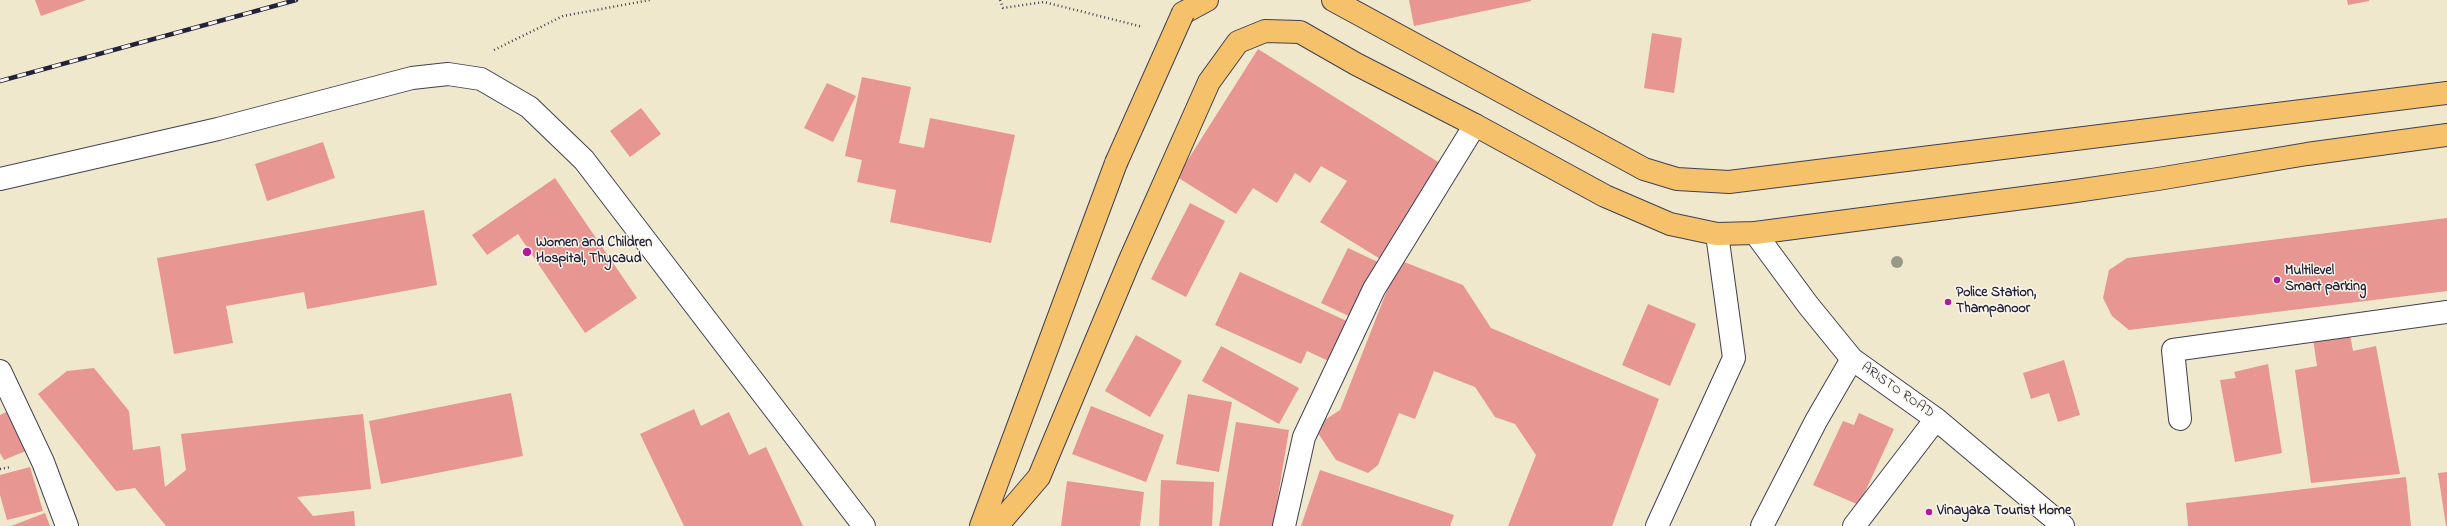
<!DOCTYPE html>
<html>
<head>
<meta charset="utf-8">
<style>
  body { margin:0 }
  canvas { display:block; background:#f0e8cd }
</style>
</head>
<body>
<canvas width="2447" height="526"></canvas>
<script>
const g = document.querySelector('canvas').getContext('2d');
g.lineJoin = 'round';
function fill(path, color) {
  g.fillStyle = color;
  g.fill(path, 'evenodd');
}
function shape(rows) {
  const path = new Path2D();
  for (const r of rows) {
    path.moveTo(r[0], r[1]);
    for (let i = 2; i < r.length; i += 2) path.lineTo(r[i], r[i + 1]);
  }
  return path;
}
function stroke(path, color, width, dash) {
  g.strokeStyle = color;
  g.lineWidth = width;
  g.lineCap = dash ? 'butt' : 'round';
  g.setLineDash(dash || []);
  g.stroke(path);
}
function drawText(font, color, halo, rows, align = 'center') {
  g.font = font + ' "Indie Flower",sans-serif';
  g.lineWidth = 3;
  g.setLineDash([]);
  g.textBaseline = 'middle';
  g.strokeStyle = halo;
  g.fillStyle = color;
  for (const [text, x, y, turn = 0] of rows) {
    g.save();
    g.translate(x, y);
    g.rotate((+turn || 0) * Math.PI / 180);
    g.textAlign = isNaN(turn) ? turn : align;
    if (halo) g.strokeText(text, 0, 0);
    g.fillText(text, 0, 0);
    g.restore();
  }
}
const building = shape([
  [35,0,86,0,41,16],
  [1409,0,1531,0,1531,1,1414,26],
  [2347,0,2369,0,2369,1,2348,5],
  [1652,33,1682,38,1674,93,1644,88],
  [1258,49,1443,165,1382,260,1320,222,1347,181,1321,166,1310,183,1295,173,1277,203,1253,188,1236,214,1177,177],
  [862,77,911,87,899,143,924,148,930,118,1015,135,991,243,890,222,896,190,857,182,862,160,845,156],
  [827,83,856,96,833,142,804,128],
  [641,108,661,134,630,157,610,131],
  [323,142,335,178,267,201,255,164],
  [555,178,637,298,585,333,518,234,487,255,472,235],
  [1190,203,1225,221,1186,297,1151,279],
  [424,210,437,285,307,309,304,292,226,306,233,343,174,354,157,258],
  [2447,218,2447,291,2129,330,2112,316,2103,298,2109,270,2127,258],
  [1348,248,1380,263,1353,318,1321,303],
  [1399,260,1463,285,1491,328,1659,399,1612,526,1508,526,1536,455,1515,424,1495,417,1475,387,1434,371,1415,419,1399,413,1378,465,1368,473,1336,460,1314,427,1340,410],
  [1240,272,1351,323,1333,363,1307,351,1301,364,1215,325],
  [1648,304,1696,324,1670,386,1622,365],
  [1136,335,1182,361,1150,417,1105,391],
  [2350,335,2353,351,2376,346,2400,474,2311,483,2295,370,2317,366,2313,339],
  [1221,346,1299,388,1279,424,1202,381],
  [2064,360,2080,415,2058,422,2049,393,2031,399,2023,373],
  [2268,364,2282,453,2235,462,2220,380,2236,378,2234,372],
  [94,368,129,411,133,450,160,446,165,487,186,470,181,434,363,414,371,489,297,497,313,516,354,511,355,526,166,526,135,488,116,491,38,394,67,371],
  [511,393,523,456,381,484,369,421],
  [1188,394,1232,402,1219,472,1176,464],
  [1091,406,1164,435,1146,482,1072,454],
  [15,408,33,448,4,460,0,453,0,415],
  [694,409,701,426,729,412,749,455,766,447,803,526,684,526,640,434],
  [1859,413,1894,429,1859,505,1813,485,1843,421,1854,425],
  [1236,422,1289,430,1273,526,1219,526],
  [30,467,43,511,7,520,0,495,0,475],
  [1320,470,1454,515,1450,526,1301,526],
  [2447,472,2447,526,2446,526,2438,473],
  [2406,477,2411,526,2188,526,2186,503],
  [1161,480,1214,482,1212,526,1159,526],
  [1067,481,1144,492,1140,526,1061,526],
  [45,513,50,526,11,526]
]);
const path = shape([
  [1000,0,1003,8,1044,2,1143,27],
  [494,50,563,16,650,0],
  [0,469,11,467]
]);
const minor = shape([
  [0,179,218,129,412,78,448,74,481,79,529,107,584,160,864,526],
  [1755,233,1808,305,1852,359,1936,419,2063,526],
  [0,371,43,462,67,526],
  [2180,419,2173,350,2447,312],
  [1284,526,1304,437,1374,289,1475,125],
  [1657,526,1734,358,1717,234],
  [1762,526,1816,421,1852,359],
  [1854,526,1936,419]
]);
const major = shape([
  [1333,0,1644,169,1677,179,1729,182,2447,93],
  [1183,13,1207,0],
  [981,526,1116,163],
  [997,526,1039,477,1129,262,1209,82,1238,42,1265,31,1300,32,1356,64,1475,125,1605,196,1670,224,1717,234,1755,233,2069,192,2158,179,2307,154,2447,135]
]);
const rail = shape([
  [0,81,296,0]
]);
const majorBridge = shape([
  [1116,163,1183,13]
]);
const trees = [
  [1897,262]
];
const markers = [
  [527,252,5,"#b5179e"],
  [2277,280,4,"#b5179e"],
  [1948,302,4,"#b5179e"],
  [1929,512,4,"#b5179e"]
];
const poiNames = [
  ["Women and Children",536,244],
  ["Hospital, Thycaud",536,260],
  ["Multilevel",2285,272],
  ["Smart parking",2285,288],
  ["Police Station,",1956,294],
  ["Thampanoor",1956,310],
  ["Vinayaka Tourist Home",1937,512]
];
const streetNames = [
  ["ARISTO ROAD",1897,391,35]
];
fill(building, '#e79692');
stroke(minor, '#414051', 24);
stroke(major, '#414051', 24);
stroke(path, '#414051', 2.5, [1, 3]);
stroke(minor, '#fff', 22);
stroke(major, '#f5c16b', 22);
stroke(rail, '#22223b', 4.5);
stroke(rail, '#fbf7ec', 3, [9]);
stroke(majorBridge, '#414051', 24, []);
stroke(majorBridge, '#f5c16b', 22);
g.fillStyle = '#949b89';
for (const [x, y] of trees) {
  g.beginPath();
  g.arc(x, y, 6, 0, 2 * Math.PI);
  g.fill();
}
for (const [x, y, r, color] of markers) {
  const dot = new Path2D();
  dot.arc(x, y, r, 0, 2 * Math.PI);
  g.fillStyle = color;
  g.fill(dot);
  stroke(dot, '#fbf7ec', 1.5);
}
drawText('bold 14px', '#22223b', '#fbf7ec', poiNames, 'left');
drawText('14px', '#22223b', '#fbf7ec', streetNames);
</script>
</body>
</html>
